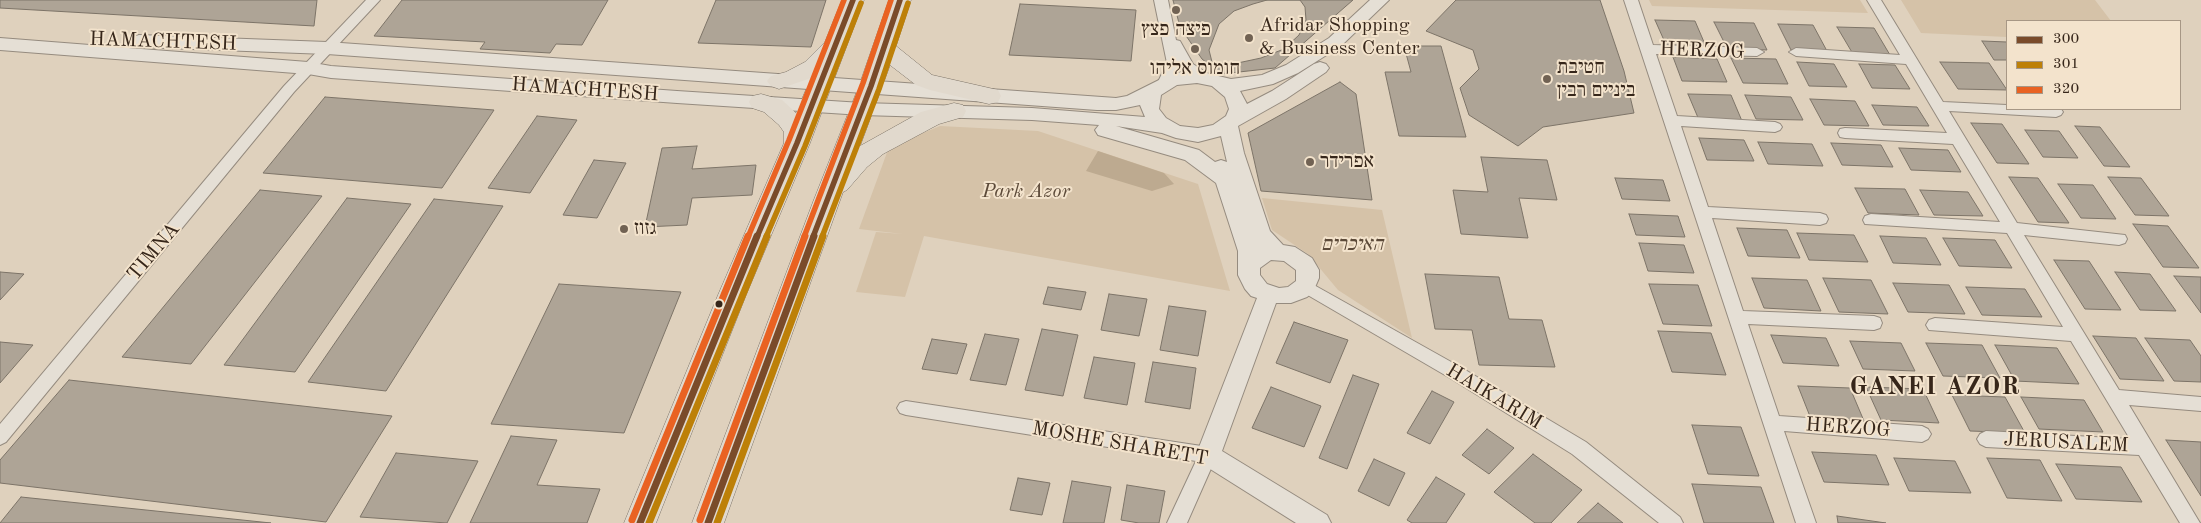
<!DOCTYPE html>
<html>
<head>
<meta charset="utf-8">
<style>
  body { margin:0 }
  #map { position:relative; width:2201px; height:523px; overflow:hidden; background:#dfd1bd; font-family:"Old Standard TT",serif }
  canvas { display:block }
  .legend { position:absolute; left:2006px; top:20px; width:175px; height:90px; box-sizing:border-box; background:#f3e3cc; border:1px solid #a79785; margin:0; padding:6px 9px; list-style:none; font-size:15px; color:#36261a }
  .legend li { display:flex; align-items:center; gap:10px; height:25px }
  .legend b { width:25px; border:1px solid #a79785 }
</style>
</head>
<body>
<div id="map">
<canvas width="2201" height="523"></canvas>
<ul class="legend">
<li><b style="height:6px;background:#7a4b2a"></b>300</li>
<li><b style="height:6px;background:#bd8008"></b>301</li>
<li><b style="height:6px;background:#e96222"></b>320</li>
</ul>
</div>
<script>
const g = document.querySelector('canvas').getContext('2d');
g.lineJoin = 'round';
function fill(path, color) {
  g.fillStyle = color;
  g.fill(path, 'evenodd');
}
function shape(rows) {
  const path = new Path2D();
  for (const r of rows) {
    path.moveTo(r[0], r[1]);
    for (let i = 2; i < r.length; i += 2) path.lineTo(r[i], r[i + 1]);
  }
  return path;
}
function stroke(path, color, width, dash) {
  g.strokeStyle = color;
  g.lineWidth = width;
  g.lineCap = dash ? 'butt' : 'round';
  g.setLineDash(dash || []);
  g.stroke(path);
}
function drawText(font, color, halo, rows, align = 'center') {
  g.font = font + ' "Old Standard TT","Frank Ruhl Libre",serif';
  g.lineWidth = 4;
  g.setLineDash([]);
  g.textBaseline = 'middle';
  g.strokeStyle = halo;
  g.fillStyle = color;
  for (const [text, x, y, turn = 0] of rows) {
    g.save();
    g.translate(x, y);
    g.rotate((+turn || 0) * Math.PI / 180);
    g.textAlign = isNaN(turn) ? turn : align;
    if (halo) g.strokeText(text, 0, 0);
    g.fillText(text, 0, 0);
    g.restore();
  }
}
const green = shape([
  [1649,0,1860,0,1868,13,1652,6],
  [1901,0,2095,0,2111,21,2007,21,2007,37,1921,33],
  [940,126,1038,131,1198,184,1230,291,924,236,905,297,856,292,876,232,903,234,859,229,889,147],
  [1262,198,1382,210,1412,338,1338,290,1308,254,1272,230]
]);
const water = shape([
  [1098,151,1164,173,1174,184,1152,191,1086,171]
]);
const building = shape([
  [0,0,317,0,314,26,0,8,0,0],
  [402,0,608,0,582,45,556,44,550,53,480,49,485,42,374,36,402,0],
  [716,0,826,0,811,47,698,43,716,0],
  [1173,0,1353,0,1275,68,1221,74,1202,59,1180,27,1173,0],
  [1267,0,1300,0,1305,7,1306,20,1299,35,1284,49,1261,58,1233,64,1212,62,1209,50,1219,24,1234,11,1253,4,1267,0],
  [1456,0,1600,0,1624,71,1634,113,1543,127,1518,146,1469,115,1460,88,1479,69,1473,50,1426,31,1456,0],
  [1020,4,1136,10,1131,61,1009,55,1020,4],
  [1655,20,1695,21,1707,49,1667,47,1655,20],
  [1714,22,1754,23,1767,50,1727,48,1714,22],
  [1778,24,1813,25,1827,51,1791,50,1778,24],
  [1837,27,1874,28,1890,55,1853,54,1837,27],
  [1982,41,2007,42,2007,60,1994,60,1982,41],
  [1404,46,1441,46,1466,137,1399,136,1385,72,1411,72,1404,46],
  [1673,57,1717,59,1727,82,1682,81,1673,57],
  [1731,58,1776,59,1788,84,1743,83,1731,58],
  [1797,62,1834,64,1847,87,1809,86,1797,62],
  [1940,62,1989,63,2007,90,1958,89,1940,62],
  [1859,64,1895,65,1910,89,1872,88,1859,64],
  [1340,82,1356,94,1372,200,1261,191,1248,133,1340,82],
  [1688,94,1731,95,1742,121,1699,120,1688,94],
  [1745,95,1791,97,1803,120,1756,119,1745,95],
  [325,97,494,110,442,188,263,173,325,97],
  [1810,99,1855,101,1869,126,1824,125,1810,99],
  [1872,105,1917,107,1929,126,1883,125,1872,105],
  [537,116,577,120,530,193,488,188,537,116],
  [1971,123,2002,124,2029,164,1997,163,1971,123],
  [2075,126,2100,127,2130,167,2104,166,2075,126],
  [2025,130,2059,131,2078,158,2043,157,2025,130],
  [1699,138,1744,140,1754,161,1707,160,1699,138],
  [1758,142,1812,144,1823,166,1768,164,1758,142],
  [1831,143,1881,145,1893,167,1842,165,1831,143],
  [697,146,692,169,756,165,752,195,692,198,687,225,645,227,662,148,697,146],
  [1899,148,1948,150,1961,172,1911,170,1899,148],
  [1481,157,1547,160,1557,200,1519,198,1528,238,1461,234,1453,190,1488,192,1481,157],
  [594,160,626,163,597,218,563,215,594,160],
  [2009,177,2038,178,2069,223,2038,222,2009,177],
  [2108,177,2141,178,2169,216,2135,215,2108,177],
  [1615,178,1663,180,1670,201,1622,199,1615,178],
  [2058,184,2093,185,2116,219,2081,218,2058,184],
  [1855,188,1905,189,1919,215,1868,213,1855,188],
  [260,190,322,196,191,364,122,357,260,190],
  [1920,190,1968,192,1983,216,1934,215,1920,190],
  [347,198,411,204,295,372,224,365,347,198],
  [434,199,503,206,386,391,308,382,434,199],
  [1629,214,1678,216,1685,237,1636,235,1629,214],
  [2133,224,2168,226,2199,268,2163,267,2133,224],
  [1737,228,1787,230,1800,258,1748,256,1737,228],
  [1797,233,1854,235,1868,262,1809,260,1797,233],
  [1880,236,1926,238,1941,265,1893,263,1880,236],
  [1943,238,1995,240,2012,268,1959,266,1943,238],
  [1639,243,1684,245,1694,273,1648,271,1639,243],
  [2054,260,2089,261,2121,310,2085,309,2054,260],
  [0,272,24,274,0,300,0,272],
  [2115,272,2150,274,2176,311,2140,310,2115,272],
  [1425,274,1499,277,1509,319,1542,320,1555,367,1479,365,1472,330,1435,329,1425,274],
  [2174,276,2201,277,2201,313,2174,276],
  [1752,278,1807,280,1821,311,1764,308,1752,278],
  [1823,278,1871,280,1888,314,1839,312,1823,278],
  [1893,283,1949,285,1965,314,1908,312,1893,283],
  [559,284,681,292,624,433,491,424,559,284],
  [1649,284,1698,285,1712,326,1663,324,1649,284],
  [1048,287,1086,292,1081,310,1043,304,1048,287],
  [1966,287,2025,289,2042,317,1982,315,1966,287],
  [1109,294,1147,299,1139,336,1101,330,1109,294],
  [1169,306,1206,311,1198,356,1160,350,1169,306],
  [1294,322,1348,340,1330,383,1276,363,1294,322],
  [1042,329,1078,335,1063,396,1025,390,1042,329],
  [1658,331,1711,333,1726,375,1672,372,1658,331],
  [985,334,1019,339,1006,385,970,380,985,334],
  [1771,335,1826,338,1839,366,1783,363,1771,335],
  [2093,336,2136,338,2164,381,2120,379,2093,336],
  [2145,338,2190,340,2201,356,2201,382,2174,381,2145,338],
  [932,339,967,344,957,374,922,369,932,339],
  [1850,341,1901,343,1915,371,1863,369,1850,341],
  [0,342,33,345,0,383,0,342],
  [1926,343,1982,345,2000,378,1943,376,1926,343],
  [1995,345,2057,348,2079,384,2015,381,1995,345],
  [1094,357,1135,363,1127,405,1084,398,1094,357],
  [1153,362,1196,368,1190,409,1145,402,1153,362],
  [1353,375,1379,384,1347,469,1319,458,1353,375],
  [69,380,392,416,326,522,0,483,0,460,69,380],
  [1798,386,1850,388,1864,421,1811,419,1798,386],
  [1271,387,1321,406,1304,447,1252,428,1271,387],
  [1866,387,1923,389,1939,423,1881,420,1866,387],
  [1432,391,1454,402,1430,444,1407,433,1432,391],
  [1952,395,2005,397,2025,433,1970,431,1952,395],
  [2021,397,2084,400,2103,432,2039,429,2021,397],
  [1692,425,1741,427,1759,476,1708,474,1692,425],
  [1487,429,1514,448,1489,474,1462,455,1487,429],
  [511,436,557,440,537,485,600,489,587,523,470,523,511,436],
  [2166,440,2201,442,2201,496,2166,440],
  [1812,452,1876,455,1889,485,1824,482,1812,452],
  [396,453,478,461,447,523,360,517,396,453],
  [1533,454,1582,490,1551,523,1535,523,1494,492,1533,454],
  [1894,458,1955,461,1971,493,1909,491,1894,458],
  [1987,458,2040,460,2062,501,2007,498,1987,458],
  [1374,459,1405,473,1389,506,1358,491,1374,459],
  [2056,464,2121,467,2142,502,2076,499,2056,464],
  [1436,477,1465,494,1446,523,1412,523,1407,520,1436,477],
  [1018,478,1050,483,1042,515,1010,510,1018,478],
  [1072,481,1111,487,1104,523,1063,523,1072,481],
  [1692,484,1761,487,1774,523,1704,523,1692,484],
  [1127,485,1165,491,1159,523,1139,523,1121,520,1127,485],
  [21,497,271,523,0,523,21,497],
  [1598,503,1623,523,1577,523,1598,503],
  [1837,516,1886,523,1838,523,1837,516]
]);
const minor = shape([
  [366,0,380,0,294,92,6,442,0,445,0,424,284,86,366,0],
  [1154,0,1168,0,1176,40,1180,41,1193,64,1210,75,1212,78,1210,81,1200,81,1183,70,1180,65,1170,85,1160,85,1158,82,1167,63,1154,0],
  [1624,0,1638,0,1653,45,1757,48,1764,52,1757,56,1656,54,1677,116,1775,122,1780,124,1782,127,1780,130,1775,132,1681,126,1708,207,1820,213,1826,215,1828,219,1826,223,1820,225,1712,218,1743,311,1874,316,1880,318,1882,323,1880,328,1874,330,1748,324,1779,416,1922,426,1928,429,1931,434,1928,439,1922,442,1784,431,1816,523,1796,523,1624,0],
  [1867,0,1881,0,1943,102,2007,105,2007,109,2061,109,2063,112,2061,115,2056,117,1949,111,2017,223,2125,235,2127,239,2125,243,2119,245,2024,235,2119,390,2201,397,2201,411,2129,405,2200,523,2180,523,2139,455,1986,447,1980,444,1977,439,1980,434,1986,431,2130,439,2071,341,1929,330,1926,325,1929,320,1935,318,2063,327,2007,233,1865,224,1863,220,1865,216,1871,214,2000,222,1953,144,1845,138,1840,137,1838,133,1840,129,1845,128,1947,133,1906,64,1796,56,1789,52,1796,48,1900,55,1867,0],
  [1305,280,1462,368,1586,442,1680,517,1683,523,1659,523,1572,454,1450,378,1299,290,1297,286,1299,282,1305,280],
  [906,401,1208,447,1215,449,1217,455,1187,523,1167,523,1196,461,906,415,900,413,897,408,900,403,906,401]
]);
const tertiary = shape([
  [1370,0,1389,0,1341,46,1298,73,1273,84,1240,91,1247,104,1272,91,1314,64,1320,62,1326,64,1329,68,1326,72,1286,99,1238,126,1244,153,1270,231,1283,245,1295,247,1312,258,1319,270,1319,278,1313,292,1307,297,1291,303,1276,303,1222,451,1327,515,1331,523,1296,523,1199,462,1196,455,1257,298,1251,296,1245,289,1238,275,1238,251,1216,183,1185,160,1098,135,1095,130,1099,125,1032,120,862,115,677,103,331,78,308,74,0,50,0,38,308,62,331,66,677,91,862,103,1032,108,1145,117,1140,105,1116,110,1097,110,327,54,139,47,133,45,130,41,133,37,139,35,327,42,1116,98,1127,96,1173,73,1197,71,1231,79,1262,75,1286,65,1329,38,1370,0],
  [1197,83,1212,86,1225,97,1229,109,1226,116,1213,125,1198,128,1180,126,1166,118,1159,109,1161,95,1177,85,1197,83],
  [1116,126,1162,133,1176,138,1198,142,1221,136,1227,162,1221,160,1215,162,1199,150,1116,126],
  [1271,260,1284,261,1296,270,1296,281,1288,287,1279,288,1267,284,1260,275,1260,268,1271,260]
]);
const trunk = shape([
  [842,0,864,0,810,143,746,295,656,523,624,523,718,295,784,143,784,132,779,125,764,112,752,108,749,102,752,96,761,94,782,100,796,113,811,78,779,89,771,86,767,81,771,76,786,72,805,62,825,42,842,0],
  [889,0,911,0,896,46,932,75,998,90,1001,96,998,102,989,104,930,90,916,85,890,65,860,146,921,112,954,103,963,105,966,111,963,117,939,124,883,154,867,167,847,190,843,192,724,523,692,523,813,202,859,86,889,0]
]);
const bus1Far1 = shape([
  [757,237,797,143,853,0],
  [813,237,871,86,900,0]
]);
const bus1 = shape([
  [640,523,757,236],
  [708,523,814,236]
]);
const bus2Far1 = shape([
  [766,237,805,146,861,3],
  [822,237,879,89,908,3]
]);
const bus2 = shape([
  [649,523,767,236],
  [717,523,823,236]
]);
const bus3Far1 = shape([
  [748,237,789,140,844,0],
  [804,237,863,83,891,0]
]);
const bus3 = shape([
  [632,520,748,236],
  [700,520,805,236]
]);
const markers = [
  [1176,10,5,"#716253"],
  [1249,38,5,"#716253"],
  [1195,49,5,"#716253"],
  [1547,79,5,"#716253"],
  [1310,162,5,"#716253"],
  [624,229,5,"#716253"],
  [719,304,4.5,"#36261a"]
];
const poiNames = [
  ["Afridar Shopping",1259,26],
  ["& Business Center",1259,49],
  ["פיצה פצץ",1176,30,"center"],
  ["חטיבת",1557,68],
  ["ביניים רבין",1557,91],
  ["חומוס אליהו",1195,69,"center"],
  ["אפרידר",1320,162],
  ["גזוז",634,229]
];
const streetNames = [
  ["HAMACHTESH",163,42,2],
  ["HERZOG",1702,51,2],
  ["HAMACHTESH",585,90,4],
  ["TIMNA",154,252,-50],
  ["HAIKARIM",1494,397,31],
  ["HERZOG",1848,428,4],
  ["JERUSALEM",2066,443,3],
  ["MOSHE SHARETT",1120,444,10]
];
const parkNames = [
  ["Park Azor",1026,192],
  ["האיכרים",1352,245]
];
const districtNames = [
  ["GANEI AZOR",1935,387]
];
fill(green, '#d5c2a8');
fill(water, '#bdaa90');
fill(building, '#aea496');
stroke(building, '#7d7468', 1);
stroke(minor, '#958b7f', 2);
stroke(tertiary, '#958b7f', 2);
stroke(trunk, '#7d7468', 1);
fill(minor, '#e5dfd5');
fill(tertiary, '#e5dfd5');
fill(trunk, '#e1d9cd');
stroke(bus1Far1, '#7a4b2a', 5.5);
stroke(bus1, '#7a4b2a', 7);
stroke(bus2Far1, '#bd8008', 5.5);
stroke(bus2, '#bd8008', 7);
stroke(bus3Far1, '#e96222', 5.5);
stroke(bus3, '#e96222', 7);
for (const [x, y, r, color] of markers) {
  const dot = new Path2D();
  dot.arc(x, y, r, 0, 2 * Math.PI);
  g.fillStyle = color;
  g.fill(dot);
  stroke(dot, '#f3e3cc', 2);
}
drawText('20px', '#36261a', '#f3e3cc', poiNames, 'left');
drawText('20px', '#36261a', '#f3e3cc', streetNames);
drawText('italic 20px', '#5c4a39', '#f3e3cc', parkNames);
g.letterSpacing = '1px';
drawText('bold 25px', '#36261a', '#f3e3cc', districtNames);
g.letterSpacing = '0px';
</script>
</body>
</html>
